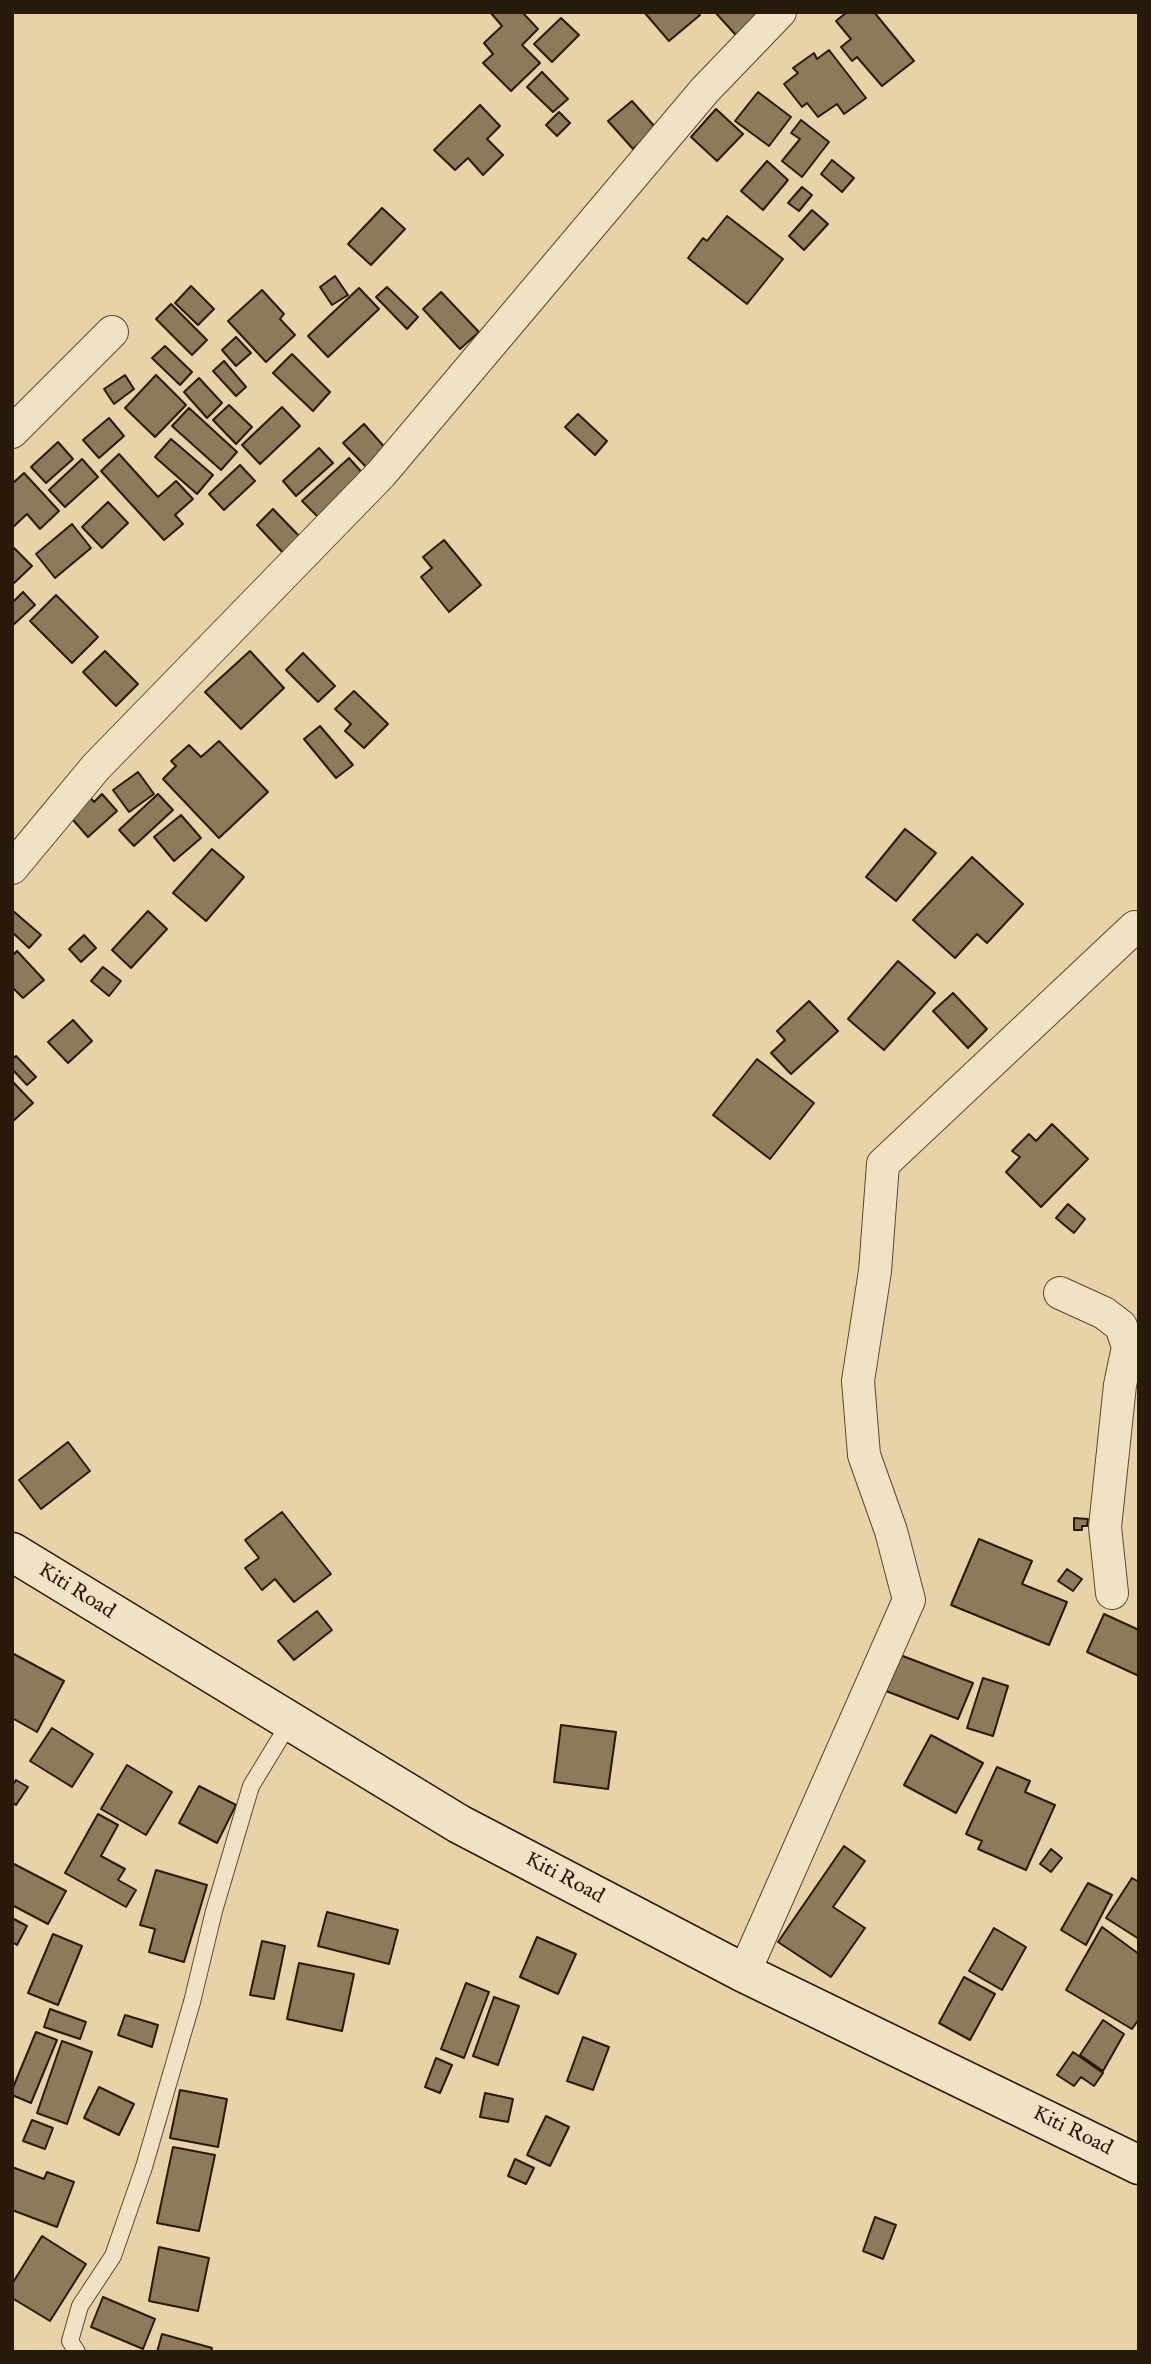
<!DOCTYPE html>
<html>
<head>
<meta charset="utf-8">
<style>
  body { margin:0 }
  #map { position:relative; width:1151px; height:2364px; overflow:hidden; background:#e8d3a6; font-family:"IM FELL English",serif }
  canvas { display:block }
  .frame { position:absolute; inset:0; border:14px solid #281a0a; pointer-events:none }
</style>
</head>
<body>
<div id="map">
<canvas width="1151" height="2364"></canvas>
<div class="frame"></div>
</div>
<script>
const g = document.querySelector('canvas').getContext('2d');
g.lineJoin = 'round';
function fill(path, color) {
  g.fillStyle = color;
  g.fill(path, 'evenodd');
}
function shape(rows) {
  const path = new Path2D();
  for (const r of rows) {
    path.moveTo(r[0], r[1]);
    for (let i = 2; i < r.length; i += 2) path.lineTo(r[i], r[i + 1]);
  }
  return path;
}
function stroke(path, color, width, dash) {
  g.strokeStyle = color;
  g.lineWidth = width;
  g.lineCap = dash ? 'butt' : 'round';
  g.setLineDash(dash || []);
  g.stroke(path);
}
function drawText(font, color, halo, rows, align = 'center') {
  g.font = font + ' "IM FELL English",serif';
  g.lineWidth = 5;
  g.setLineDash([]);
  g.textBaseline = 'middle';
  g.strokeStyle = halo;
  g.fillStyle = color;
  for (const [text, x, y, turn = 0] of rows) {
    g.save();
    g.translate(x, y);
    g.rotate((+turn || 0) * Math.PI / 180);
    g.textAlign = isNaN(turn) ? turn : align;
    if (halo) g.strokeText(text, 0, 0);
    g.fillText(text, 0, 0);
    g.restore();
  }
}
const building = shape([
  [522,12,538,29,522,45,540,63,511,91,483,63,493,54,484,43,502,26,490,12,522,12],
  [644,12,698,12,700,15,669,41,644,12],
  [715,12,756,12,765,23,743,43,715,12],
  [847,12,874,12,914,61,882,86,857,57,852,61,841,47,851,39,836,21,847,12],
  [561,18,579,35,552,62,534,44,561,18],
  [829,50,866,98,844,114,837,104,818,117,807,103,802,107,784,84,798,73,793,68,814,53,817,59,829,50],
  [542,72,568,99,553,112,527,87,542,72],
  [758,92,791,117,769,146,735,121,758,92],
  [632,101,656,128,633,149,608,121,632,101],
  [480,105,500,126,487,139,503,155,483,175,468,158,455,170,434,150,480,105],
  [716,109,743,134,717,161,691,137,716,109],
  [559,112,570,123,557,136,546,125,559,112],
  [801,120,829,142,802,177,782,161,800,139,791,133,801,120],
  [832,160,854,178,842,192,821,174,832,160],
  [767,161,788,180,763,210,741,191,767,161],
  [802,187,812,195,799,211,788,203,802,187],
  [382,208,405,229,371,265,348,244,382,208],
  [812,210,828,224,804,250,789,236,812,210],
  [727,216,783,259,747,304,688,258,703,238,707,241,727,216],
  [335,276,348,295,332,305,320,287,335,276],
  [191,286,214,309,198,325,175,303,191,286],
  [387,287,418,317,407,329,376,297,387,287],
  [359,288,379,309,328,357,308,336,359,288],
  [262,290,284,314,280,319,295,335,266,362,228,321,262,290],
  [441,292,479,332,460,349,423,309,441,292],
  [171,304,207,340,192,355,156,319,171,304],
  [236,337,251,353,236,366,222,350,236,337],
  [165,346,192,372,180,385,152,358,165,346],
  [292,354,330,392,313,411,273,373,292,354],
  [224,361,246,387,236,396,213,371,224,361],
  [125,375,134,389,114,404,104,389,125,375],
  [156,375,186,405,155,437,125,408,156,375],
  [199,378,222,403,207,418,184,392,199,378],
  [229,405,252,427,236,444,213,420,229,405],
  [282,407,300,426,260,464,242,445,282,407],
  [189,408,237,452,221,470,172,426,189,408],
  [578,414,607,441,595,455,565,427,578,414],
  [109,418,124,436,99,458,83,440,109,418],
  [364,424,388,451,368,469,343,443,364,424],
  [171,439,213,475,197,494,155,457,171,439],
  [58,442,73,459,46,483,31,467,58,442],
  [319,448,333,463,296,496,283,481,319,448],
  [119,454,158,497,176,481,193,499,175,515,183,524,164,540,101,471,119,454],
  [349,458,365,476,319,518,302,501,349,458],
  [82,459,98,477,65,507,49,490,82,459],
  [240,465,255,481,224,510,209,494,240,465],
  [24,473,59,511,40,529,27,514,12,528,12,484,24,473],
  [108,502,128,523,102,548,82,527,108,502],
  [273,509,301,538,284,554,257,525,273,509],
  [72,524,91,548,55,578,36,554,72,524],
  [444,540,481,585,449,612,421,577,432,568,423,557,444,540],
  [12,546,32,566,12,585,12,546],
  [23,592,35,605,12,626,12,603,23,592],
  [56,595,98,637,72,663,30,621,56,595],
  [105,651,138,684,116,706,83,672,105,651],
  [250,651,284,688,241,729,205,692,250,651],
  [303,653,335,686,318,702,286,670,303,653],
  [354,691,388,724,364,748,345,731,351,724,335,709,354,691],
  [320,726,353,765,336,778,304,739,320,726],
  [219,741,268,792,219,838,163,779,176,766,171,761,189,745,201,757,219,741],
  [138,772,154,794,129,812,113,790,138,772],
  [87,794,94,802,102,794,117,811,88,837,66,812,87,794],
  [158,794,173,810,134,846,119,830,158,794],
  [181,815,201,838,174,861,154,837,181,815],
  [905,829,936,853,896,901,866,877,905,829],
  [212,849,244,877,206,921,173,893,212,849],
  [972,857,1023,904,987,943,977,934,955,958,913,920,972,857],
  [12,910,41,935,29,948,12,932,12,910],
  [148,911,167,929,131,968,112,950,148,911],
  [84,935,96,948,81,962,69,949,84,935],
  [17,951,44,980,23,998,12,987,12,956,17,951],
  [898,961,935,993,884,1050,848,1019,898,961],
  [103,967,121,981,109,996,91,981,103,967],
  [953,993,987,1029,968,1048,933,1011,953,993],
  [809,1001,838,1031,791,1074,771,1053,785,1040,777,1031,809,1001],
  [73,1020,92,1041,68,1063,48,1042,73,1020],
  [16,1056,36,1077,27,1085,12,1069,12,1059,16,1056],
  [757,1059,814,1103,770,1159,713,1115,757,1059],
  [12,1081,33,1103,12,1122,12,1081],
  [1052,1124,1088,1159,1041,1207,1006,1172,1020,1157,1012,1151,1029,1134,1036,1141,1052,1124],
  [1068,1204,1085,1219,1074,1233,1056,1218,1068,1204],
  [68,1442,90,1471,41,1509,19,1480,68,1442],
  [282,1512,331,1574,294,1602,275,1579,262,1590,245,1568,259,1558,245,1540,282,1512],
  [1074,1518,1088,1519,1087,1526,1082,1526,1082,1530,1074,1530,1074,1518],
  [979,1539,1032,1561,1022,1584,1067,1602,1049,1645,951,1605,979,1539],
  [1067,1569,1082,1579,1073,1591,1058,1581,1067,1569],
  [317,1611,332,1630,294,1660,278,1641,317,1611],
  [1104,1614,1139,1630,1139,1676,1087,1652,1104,1614],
  [12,1653,64,1681,37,1732,12,1718,12,1653],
  [895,1653,973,1683,958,1719,881,1689,895,1653],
  [983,1678,1008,1686,993,1736,967,1728,983,1678],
  [561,1725,616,1732,608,1789,554,1782,561,1725],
  [52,1728,93,1754,72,1787,30,1761,52,1728],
  [931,1735,983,1763,956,1813,904,1785,931,1735],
  [127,1765,172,1792,146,1835,101,1809,127,1765],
  [997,1767,1030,1781,1025,1792,1055,1805,1026,1870,978,1849,982,1841,966,1834,997,1767],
  [16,1780,28,1787,16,1805,12,1802,12,1786,16,1780],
  [199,1786,236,1805,217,1843,179,1823,199,1786],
  [98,1814,118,1825,101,1856,125,1869,118,1880,136,1890,126,1907,65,1873,98,1814],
  [844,1846,865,1861,833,1907,865,1928,831,1977,778,1942,844,1846],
  [1051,1849,1062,1858,1051,1872,1040,1864,1051,1849],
  [12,1863,66,1891,48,1924,12,1905,12,1863],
  [156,1870,207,1885,184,1962,149,1952,155,1929,140,1925,156,1870],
  [1132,1878,1139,1882,1139,1939,1106,1918,1132,1878],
  [1088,1883,1112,1895,1086,1945,1061,1930,1088,1883],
  [327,1912,398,1930,389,1964,318,1946,327,1912],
  [12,1918,27,1926,17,1945,12,1942,12,1918],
  [1102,1927,1139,1954,1139,2019,1132,2029,1066,1990,1102,1927],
  [994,1928,1026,1947,1002,1990,969,1971,994,1928],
  [53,1934,82,1946,58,2005,28,1993,53,1934],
  [537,1937,576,1954,558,1994,520,1977,537,1937],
  [262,1941,285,1946,274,1999,250,1995,262,1941],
  [299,1963,354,1974,342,2031,287,2019,299,1963],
  [964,1977,995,1994,970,2040,939,2023,964,1977],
  [466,1983,489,1992,464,2058,441,2049,466,1983],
  [494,1997,519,2006,498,2065,473,2056,494,1997],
  [50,2009,86,2022,80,2039,44,2027,50,2009],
  [125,2015,158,2025,152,2047,118,2035,125,2015],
  [1103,2020,1124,2034,1103,2071,1080,2055,1103,2020],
  [36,2032,57,2040,31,2103,12,2095,12,2090,36,2032],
  [583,2037,609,2047,593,2090,567,2081,583,2037],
  [62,2041,92,2052,67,2124,37,2113,62,2041],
  [1073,2052,1103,2073,1094,2086,1081,2077,1074,2086,1057,2075,1073,2052],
  [436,2058,452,2065,440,2093,425,2087,436,2058],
  [99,2087,134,2104,119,2135,84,2118,99,2087],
  [180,2090,227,2099,218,2147,170,2138,180,2090],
  [485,2093,513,2099,508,2122,480,2117,485,2093],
  [546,2116,569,2127,550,2166,527,2155,546,2116],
  [32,2120,53,2128,45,2149,23,2141,32,2120],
  [173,2147,215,2155,199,2231,157,2223,173,2147],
  [515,2159,534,2168,526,2184,508,2176,515,2159],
  [12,2167,44,2179,47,2172,74,2182,57,2227,12,2210,12,2167],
  [875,2217,896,2225,883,2259,863,2251,875,2217],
  [42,2236,86,2264,50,2321,12,2298,12,2284,42,2236],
  [159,2247,209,2258,198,2311,149,2301,159,2247],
  [103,2297,155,2319,143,2349,91,2327,103,2297],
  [162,2334,212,2348,211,2352,157,2352,162,2334]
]);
const lane = shape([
  [77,2352,70,2341,80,2306,113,2256,144,2167,192,2002,214,1911,251,1786,290,1722]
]);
const street = shape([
  [12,432,112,332],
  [12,868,96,767,381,474,705,90,780,12],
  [1060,1293,1104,1313,1121,1326,1128,1347,1120,1385,1105,1527,1112,1593],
  [744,1973,909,1600,891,1531,864,1455,858,1381,875,1271,883,1164,1135,927,1139,928]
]);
const secondary = shape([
  [12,1552,459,1824,744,1973,1139,2165]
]);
const streetNames = [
  ["Kiti Road",76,1592,32],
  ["Kiti Road",564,1879,28],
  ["Kiti Road",1072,2132,26]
];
fill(building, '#8c7a5b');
stroke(building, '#281a0a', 2);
stroke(lane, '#584831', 18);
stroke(street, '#584831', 34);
stroke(secondary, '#281a0a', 41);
stroke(lane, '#f0e2c5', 16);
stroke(street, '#f0e2c5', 32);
stroke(secondary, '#f0e2c5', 38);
drawText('21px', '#281a0a', '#f0e2c5', streetNames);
</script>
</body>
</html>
